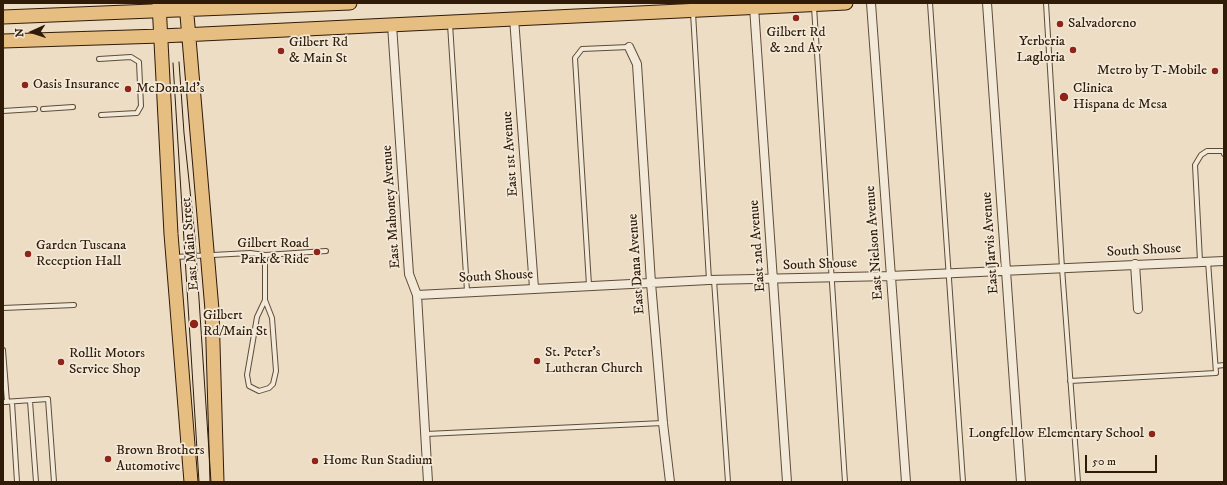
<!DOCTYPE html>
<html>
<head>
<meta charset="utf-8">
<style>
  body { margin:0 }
  #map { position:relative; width:1227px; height:485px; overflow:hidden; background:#ecddc4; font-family:"IM FELL DW Pica",serif }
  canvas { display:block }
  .frame { position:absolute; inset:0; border:4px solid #301b09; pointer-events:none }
  .north { position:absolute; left:12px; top:12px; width:40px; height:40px; -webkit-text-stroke:3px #f3e9d9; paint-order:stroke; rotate:267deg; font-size:11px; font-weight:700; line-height:16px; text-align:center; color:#301b09 }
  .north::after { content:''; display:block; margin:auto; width:14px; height:18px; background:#301b09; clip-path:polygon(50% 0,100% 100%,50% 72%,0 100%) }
  .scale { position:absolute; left:1085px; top:455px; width:72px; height:18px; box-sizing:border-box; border:2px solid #301b09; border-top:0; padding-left:5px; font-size:12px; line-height:14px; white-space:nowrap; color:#301b09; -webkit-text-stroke:3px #f3e9d9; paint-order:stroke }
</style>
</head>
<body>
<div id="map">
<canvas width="1227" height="485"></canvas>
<div class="frame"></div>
<div class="north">N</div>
<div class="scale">50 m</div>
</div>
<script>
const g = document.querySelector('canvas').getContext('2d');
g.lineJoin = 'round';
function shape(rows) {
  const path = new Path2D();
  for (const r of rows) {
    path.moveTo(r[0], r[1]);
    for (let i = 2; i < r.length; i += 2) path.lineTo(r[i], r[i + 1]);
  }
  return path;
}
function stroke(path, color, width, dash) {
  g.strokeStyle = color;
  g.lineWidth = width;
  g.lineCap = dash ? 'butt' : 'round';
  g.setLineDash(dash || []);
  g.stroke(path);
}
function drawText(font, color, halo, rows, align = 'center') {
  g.font = font + ' "IM FELL DW Pica",serif';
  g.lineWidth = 3.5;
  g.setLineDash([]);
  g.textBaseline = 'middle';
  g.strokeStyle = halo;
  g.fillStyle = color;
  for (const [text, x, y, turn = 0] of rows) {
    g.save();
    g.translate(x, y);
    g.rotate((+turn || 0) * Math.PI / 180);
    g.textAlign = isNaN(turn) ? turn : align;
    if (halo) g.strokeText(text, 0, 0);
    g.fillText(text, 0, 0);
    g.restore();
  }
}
const service = shape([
  [930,3,963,482],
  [1046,3,1062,268,1078,482],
  [814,7,845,482],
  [693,13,709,280],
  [450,24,467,291],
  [99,59,131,57,139,62,141,106,137,113,101,115],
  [43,109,73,107],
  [3,111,35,109],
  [175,257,250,253,265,255,326,251],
  [1200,261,1195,165,1201,155,1207,151,1223,151,1224,154],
  [714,280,728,482],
  [589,285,575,58,582,49,629,47],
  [265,300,257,317,247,375,249,386,259,391,269,388,273,384,276,371,272,318,265,300,265,255],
  [3,308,74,305],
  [3,350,7,402],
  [1216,366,1224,365],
  [1070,381,1216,373,1208,261],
  [30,401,36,482],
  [3,402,48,399,54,482],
  [12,402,17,482],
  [426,434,663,423]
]);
const minor = shape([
  [871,3,906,482],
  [987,3,1021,482],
  [754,7,787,482],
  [514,18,534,288],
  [392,25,409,274,417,295,428,482],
  [629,47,637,64,651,283,663,423,670,482],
  [1135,264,1138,309],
  [417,295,709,280,890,276,1224,261]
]);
const primary = shape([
  [159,3,171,234,191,482],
  [186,3,212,310,217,482],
  [3,17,350,3],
  [3,41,161,36,846,3]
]);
const tram = shape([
  [179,62,184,133,195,238,211,482],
  [173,63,199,482]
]);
const markers = [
  [796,18,4,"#8f2418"],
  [1060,24,4,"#8f2418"],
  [1073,50,4,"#8f2418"],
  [281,51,4,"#8f2418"],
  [1215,71,4,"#8f2418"],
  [25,85,4,"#8f2418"],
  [128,89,4,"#8f2418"],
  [1064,97,5,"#8f2418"],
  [317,252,4,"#8f2418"],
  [28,254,4,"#8f2418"],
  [194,324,5,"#8f2418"],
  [537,361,4,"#8f2418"],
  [61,362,4,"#8f2418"],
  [1152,434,4,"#8f2418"],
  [108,459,4,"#8f2418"],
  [315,461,4,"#8f2418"]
];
const poiNames = [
  ["Salvadoreno",1068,24],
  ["Gilbert Rd",796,33,"center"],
  ["& 2nd Av",796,49,"center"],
  ["Yerberia",1065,42,"right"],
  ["Lagloria",1065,58,"right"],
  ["Gilbert Rd",289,43],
  ["& Main St",289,59],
  ["Metro by T-Mobile",1207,71,"right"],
  ["Oasis Insurance",33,85],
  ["McDonald's",136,89],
  ["Clinica",1073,89],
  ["Hispana de Mesa",1073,105],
  ["Gilbert Road",309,244,"right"],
  ["Park & Ride",309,260,"right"],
  ["Garden Tuscana",36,246],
  ["Reception Hall",36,262],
  ["Gilbert",203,316],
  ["Rd/Main St",203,332],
  ["St. Peter's",545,353],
  ["Lutheran Church",545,369],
  ["Rollit Motors",69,354],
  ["Service Shop",69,370],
  ["Longfellow Elementary School",1144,434,"right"],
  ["Brown Brothers",116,451],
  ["Automotive",116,467],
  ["Home Run Stadium",323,461]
];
const streetNames = [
  ["East 1st Avenue",511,154,-94],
  ["East Mahoney Avenue",392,207,-94],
  ["East Nielson Avenue",875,243,-94],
  ["East Jarvis Avenue",991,243,-94],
  ["East Main Street",191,244,-95],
  ["East 2nd Avenue",758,246,-94],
  ["South Shouse",1144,251,-3],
  ["East Dana Avenue",637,264,-94],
  ["South Shouse",820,265,-2],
  ["South Shouse",496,277,-3]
];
stroke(service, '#5f4c38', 6);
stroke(minor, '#5f4c38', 10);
stroke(primary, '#301b09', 15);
stroke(service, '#f3e9d9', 4);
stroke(minor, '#f3e9d9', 8);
stroke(primary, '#e6be82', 13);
stroke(tram, '#301b09', 1);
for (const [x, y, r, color] of markers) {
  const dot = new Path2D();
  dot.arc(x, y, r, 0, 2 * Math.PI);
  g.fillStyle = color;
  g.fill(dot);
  stroke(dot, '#f3e9d9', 1.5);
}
drawText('14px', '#301b09', '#f3e9d9', poiNames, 'left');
drawText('14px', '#301b09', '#f3e9d9', streetNames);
</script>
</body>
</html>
